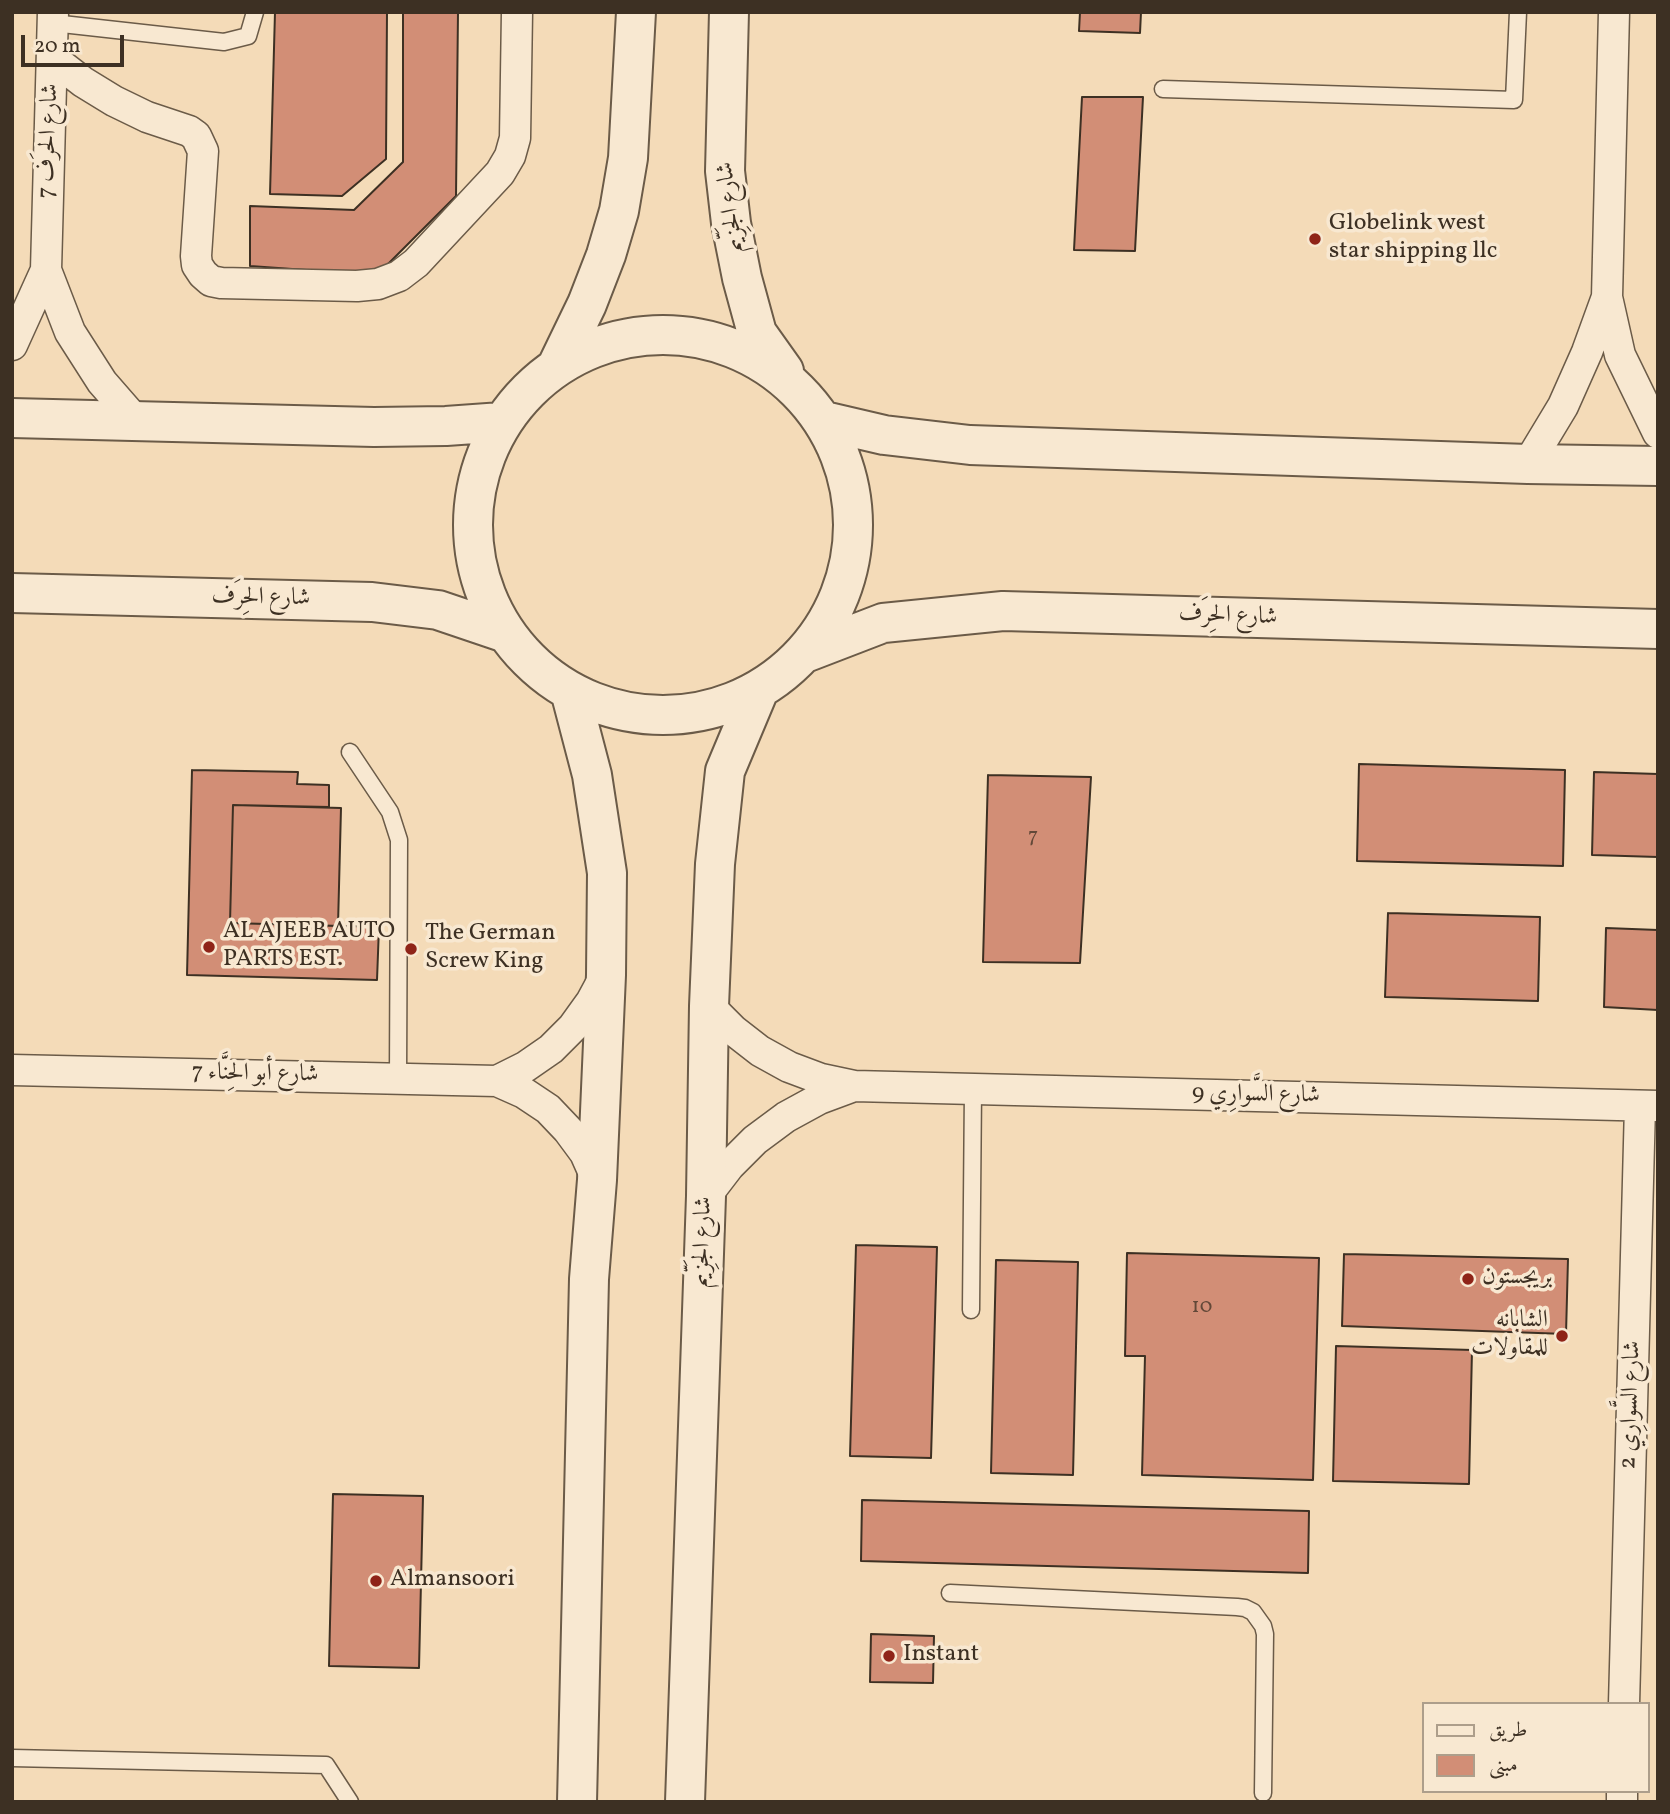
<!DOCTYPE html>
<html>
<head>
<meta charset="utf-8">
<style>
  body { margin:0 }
  #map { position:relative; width:1670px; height:1814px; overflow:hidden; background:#f4dbb8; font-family:Vollkorn,Amiri,serif }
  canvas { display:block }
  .frame { position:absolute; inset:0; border:14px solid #3d3023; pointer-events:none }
  .legend { position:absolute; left:1422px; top:1702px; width:228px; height:91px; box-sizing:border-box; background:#f8e8d1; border:2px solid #ad9e8b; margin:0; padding:9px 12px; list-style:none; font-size:21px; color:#3d3023 }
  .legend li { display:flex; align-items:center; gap:14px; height:35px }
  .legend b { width:35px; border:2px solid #ad9e8b }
  .scale { position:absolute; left:21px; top:35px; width:103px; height:32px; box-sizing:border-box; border:4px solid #3d3023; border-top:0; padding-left:9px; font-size:21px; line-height:24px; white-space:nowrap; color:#3d3023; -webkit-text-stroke:5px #f8e8d1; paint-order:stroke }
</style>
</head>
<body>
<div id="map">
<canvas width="1670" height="1814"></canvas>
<div class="frame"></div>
<ul class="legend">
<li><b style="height:9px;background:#f8e8d1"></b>طريق</li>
<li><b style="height:19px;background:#d28e76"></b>مبنى</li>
</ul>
<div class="scale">20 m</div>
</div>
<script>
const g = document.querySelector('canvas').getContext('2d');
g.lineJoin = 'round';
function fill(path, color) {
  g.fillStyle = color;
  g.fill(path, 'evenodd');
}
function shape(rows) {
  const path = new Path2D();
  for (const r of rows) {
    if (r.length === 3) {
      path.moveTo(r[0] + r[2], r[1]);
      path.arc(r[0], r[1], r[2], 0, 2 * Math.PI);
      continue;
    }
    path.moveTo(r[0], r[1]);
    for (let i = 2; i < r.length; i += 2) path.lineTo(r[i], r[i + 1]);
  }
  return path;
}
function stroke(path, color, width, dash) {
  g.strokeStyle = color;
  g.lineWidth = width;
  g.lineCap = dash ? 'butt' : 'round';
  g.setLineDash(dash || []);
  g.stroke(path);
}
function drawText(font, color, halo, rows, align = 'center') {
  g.font = font + ' Vollkorn,Amiri,serif';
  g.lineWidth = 7;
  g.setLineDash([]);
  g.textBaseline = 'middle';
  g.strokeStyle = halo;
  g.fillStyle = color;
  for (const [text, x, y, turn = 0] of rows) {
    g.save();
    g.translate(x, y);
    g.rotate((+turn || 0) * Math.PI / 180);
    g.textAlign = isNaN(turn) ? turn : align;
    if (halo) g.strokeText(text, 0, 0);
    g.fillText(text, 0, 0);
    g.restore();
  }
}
const building = shape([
  [275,12,387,12,386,159,342,196,270,194,275,12],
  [403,12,458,12,456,196,377,275,250,266,250,206,354,210,403,162,403,12],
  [1080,12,1141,12,1140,33,1079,31,1080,12],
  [1082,97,1143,97,1135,251,1074,250,1082,97],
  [1359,764,1565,770,1563,866,1357,861,1359,764],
  [192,770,298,772,297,784,329,785,329,807,233,805,230,923,379,927,377,980,187,975,192,770],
  [1594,772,1658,774,1658,857,1592,855,1594,772],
  [988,775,1091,777,1080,963,983,962,988,775],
  [233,805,341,808,338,926,230,923,233,805],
  [1388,913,1540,917,1538,1001,1385,997,1388,913],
  [1606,928,1658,930,1658,1010,1604,1007,1606,928],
  [856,1245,937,1247,931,1458,850,1456,856,1245],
  [1127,1253,1319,1258,1313,1480,1142,1475,1145,1356,1125,1356,1127,1253],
  [1344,1254,1568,1259,1566,1334,1342,1326,1344,1254],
  [996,1260,1078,1262,1073,1475,991,1473,996,1260],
  [1336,1346,1472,1350,1469,1484,1333,1481,1336,1346],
  [333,1494,423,1496,419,1668,329,1666,333,1494],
  [862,1500,1309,1511,1308,1573,861,1561,862,1500],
  [871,1634,934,1636,933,1683,870,1682,871,1634]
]);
const service = shape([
  [53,23,224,42,248,36,255,12],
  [1163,89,1514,100,1518,12],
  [350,752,390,812,399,840,398,1079],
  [971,1310,973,1089],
  [950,1593,1237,1607,1245,1608,1253,1612,1263,1626,1265,1634,1263,1793],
  [12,1758,326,1765,350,1802]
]);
const minor = shape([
  [1614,12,1607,297,1620,355,1658,433],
  [52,58,83,82,114,101,147,117,189,131,196,136,203,151,196,256,197,265,203,274,211,281,221,283,357,286,378,284,399,276,416,263,500,173,510,156,515,138,517,12],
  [46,270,70,332,102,382,136,421],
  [12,345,46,270,53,12],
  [1528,464,1563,406,1587,352,1607,297],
  [709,1006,733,1030,760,1051,789,1067,821,1079,854,1086,1658,1106],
  [12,1070,497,1081,524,1093,548,1109,568,1130,585,1153,597,1180],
  [497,1081,525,1067,551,1049,573,1027,591,1002,605,976],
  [706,1196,729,1166,755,1140,786,1117,819,1099,854,1086],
  [1624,1704,1640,1106],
  [1622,1802,1622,1791]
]);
const tertiary = shape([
  [729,12,725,171,731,223,742,278,757,333,784,371],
  [663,525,190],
  [557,366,587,304,606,255,619,211,628,158,636,12],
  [12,418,374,427,446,426,502,422],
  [824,421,884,435,970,445,1528,464,1658,466],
  [12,593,372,602,438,610,506,633],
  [805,653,883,623,1003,611,1658,629],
  [570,691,592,775,607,873,606,975,597,1180,589,1279,577,1802],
  [685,1802,706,1196,709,1006,715,864,725,771,759,690]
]);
const markers = [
  [1315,239,7,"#8f2418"],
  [209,947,7,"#8f2418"],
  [411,949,7,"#8f2418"],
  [1468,1279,7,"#8f2418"],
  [1562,1336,7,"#8f2418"],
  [376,1581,7,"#8f2418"],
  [889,1656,7,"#8f2418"]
];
const numberNames = [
  ["7",1033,838],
  ["10",1202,1308]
];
const streetNames = [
  ["شارع الحرَف 7",50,141,-88],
  ["شارع الجَزِّيم",732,207,-97],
  ["شارع الحِرَف",261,599,1],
  ["شارع الحِرَف",1228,617,2],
  ["شارع أبو الحِنَّاء 7",255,1075,1],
  ["شارع السَّوارِي 9",1256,1096,1],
  ["شارع الجَزِّيم",704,1242,-88],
  ["شارع السَّوارِي 2",1632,1405,-88]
];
const poiNames = [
  ["Globelink west",1329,225],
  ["star shipping llc",1329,253],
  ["AL AJEEB AUTO",223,933],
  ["PARTS EST.",223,961],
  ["The German",425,935],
  ["Screw King",425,963],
  ["بريجستون",1482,1279],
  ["الشابانه",1548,1322,"right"],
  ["للمقاولات",1548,1350,"right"],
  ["Almansoori",390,1581],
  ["Instant",903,1656]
];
fill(building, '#d28e76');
stroke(building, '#3d3023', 2);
stroke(service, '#6b5b48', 19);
stroke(minor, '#6b5b48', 33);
stroke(tertiary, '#6b5b48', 42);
stroke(service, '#f8e8d1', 16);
stroke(minor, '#f8e8d1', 30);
stroke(tertiary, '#f8e8d1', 38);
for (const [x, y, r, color] of markers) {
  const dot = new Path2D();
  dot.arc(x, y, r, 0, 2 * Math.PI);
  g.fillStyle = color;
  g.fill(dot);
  stroke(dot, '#f8e8d1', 2.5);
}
drawText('21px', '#624838', null, numberNames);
drawText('24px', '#3d3023', '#f8e8d1', streetNames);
drawText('24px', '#3d3023', '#f8e8d1', poiNames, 'left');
</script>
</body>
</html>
